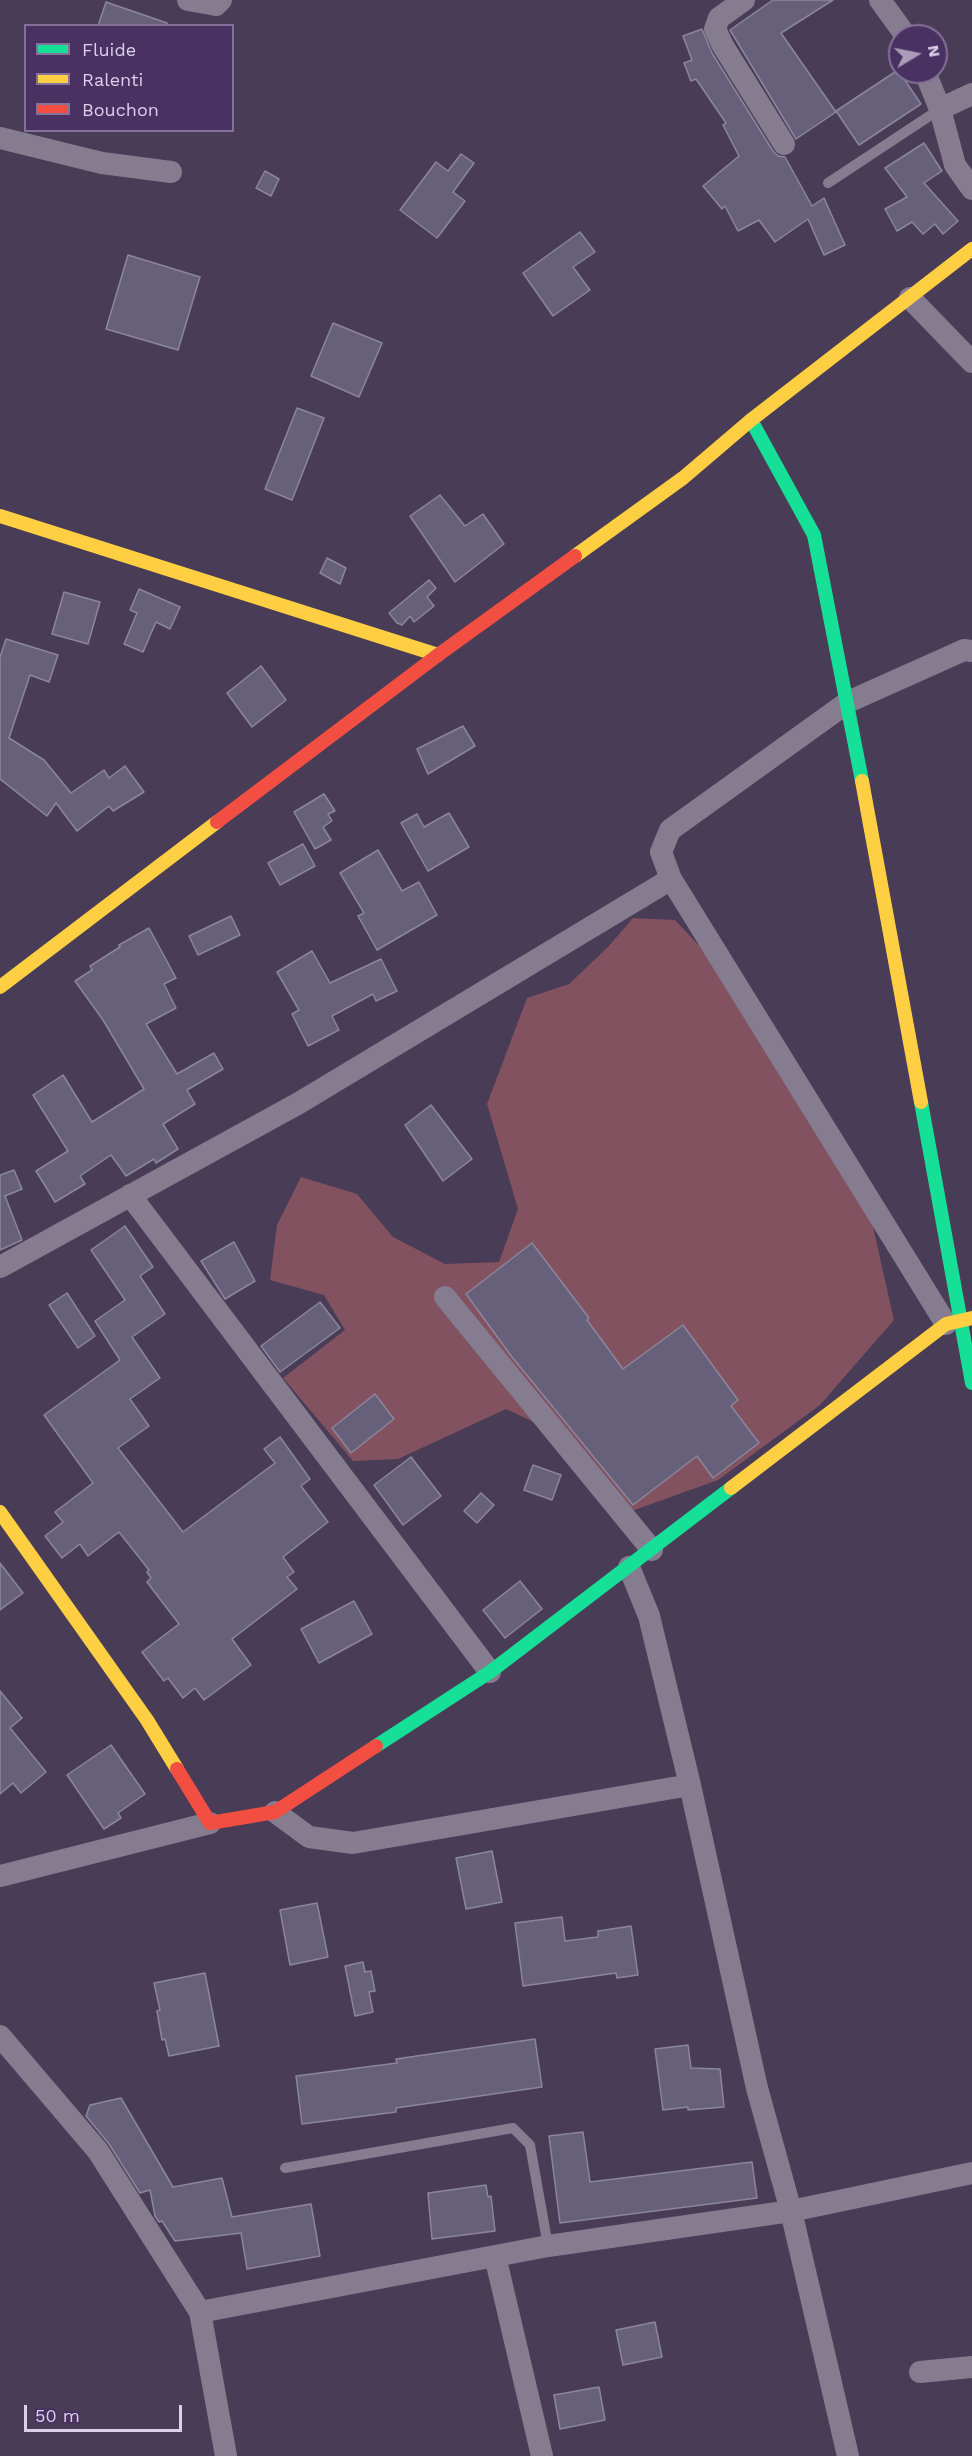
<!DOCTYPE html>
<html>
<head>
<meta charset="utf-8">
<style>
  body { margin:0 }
  #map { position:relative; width:972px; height:2456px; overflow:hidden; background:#493c56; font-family:"Work Sans",sans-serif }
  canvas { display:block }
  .legend { position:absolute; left:24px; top:24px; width:210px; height:108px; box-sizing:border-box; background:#493261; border:2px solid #837199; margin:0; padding:8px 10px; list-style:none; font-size:18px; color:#dbcfec }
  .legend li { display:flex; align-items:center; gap:12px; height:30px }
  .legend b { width:30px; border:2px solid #837199 }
  .north { position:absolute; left:888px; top:24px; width:60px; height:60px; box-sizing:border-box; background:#493261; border:2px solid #837199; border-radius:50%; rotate:80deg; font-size:16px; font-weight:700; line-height:24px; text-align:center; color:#dbcfec }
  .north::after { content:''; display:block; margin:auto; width:21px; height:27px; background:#a89cb8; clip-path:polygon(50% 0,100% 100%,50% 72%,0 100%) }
  .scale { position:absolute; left:24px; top:2405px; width:158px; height:27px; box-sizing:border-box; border:3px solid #dbcfec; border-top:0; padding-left:8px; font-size:18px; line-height:21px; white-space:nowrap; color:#dbcfec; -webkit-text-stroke:4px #493261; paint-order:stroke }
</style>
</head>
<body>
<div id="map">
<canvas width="972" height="2456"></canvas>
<ul class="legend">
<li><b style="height:8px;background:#16e098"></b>Fluide</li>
<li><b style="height:8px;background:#ffcf43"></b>Ralenti</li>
<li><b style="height:8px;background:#f24e42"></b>Bouchon</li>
</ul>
<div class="north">N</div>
<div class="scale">50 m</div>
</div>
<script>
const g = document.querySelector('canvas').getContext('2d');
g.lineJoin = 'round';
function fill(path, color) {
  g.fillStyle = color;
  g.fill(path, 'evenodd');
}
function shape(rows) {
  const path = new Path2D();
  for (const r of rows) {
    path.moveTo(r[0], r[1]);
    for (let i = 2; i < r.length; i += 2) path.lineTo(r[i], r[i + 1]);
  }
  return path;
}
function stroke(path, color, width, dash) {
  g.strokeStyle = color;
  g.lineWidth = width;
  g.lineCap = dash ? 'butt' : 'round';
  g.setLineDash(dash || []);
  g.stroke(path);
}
const green = shape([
  [633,918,675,920,723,971,869,1209,894,1320,820,1405,718,1480,626,1513,555,1432,506,1409,398,1459,353,1461,283,1378,345,1330,324,1295,270,1280,277,1225,301,1177,357,1194,393,1237,445,1264,499,1262,518,1209,487,1104,527,998,569,984,608,947]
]);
const building = shape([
  [773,0,833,0,781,33,836,112,796,139,730,30,773,0],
  [106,2,167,23,167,26,98,26,106,2],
  [702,29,712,53,773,151,778,156,785,157,812,206,824,198,845,245,824,255,808,219,775,242,759,220,738,231,725,206,722,209,703,186,739,156,723,125,726,123,696,79,691,81,684,63,692,60,683,36,702,29],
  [898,70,921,104,859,145,836,111,898,70],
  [924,143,942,171,924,183,958,221,943,234,935,224,923,234,912,222,897,231,885,209,907,197,885,168,924,143],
  [461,154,474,163,453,192,465,201,437,238,400,210,436,162,448,171,461,154],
  [265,171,279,179,271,196,256,188,265,171],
  [580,232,595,252,573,267,590,290,553,316,523,273,580,232],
  [128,255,200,277,178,350,106,329,128,255],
  [333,323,382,343,359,397,311,376,333,323],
  [297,408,324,418,292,500,265,489,297,408],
  [440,495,465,526,483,514,504,544,455,582,410,516,440,495],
  [327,558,346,568,340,584,320,573,327,558],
  [429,580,436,588,427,597,434,606,414,622,410,616,402,625,397,623,389,613,429,580],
  [139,589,180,607,170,629,156,622,143,652,124,644,137,613,130,610,139,589],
  [64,592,100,602,88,644,52,634,64,592],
  [6,639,58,655,49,682,30,675,9,738,44,760,71,793,104,770,109,778,125,766,144,792,113,811,109,806,77,831,56,803,47,816,0,779,0,657,6,639],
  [261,666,286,700,252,727,227,693,261,666],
  [463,726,475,746,428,774,417,749,463,726],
  [324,794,335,811,328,814,332,821,323,827,331,840,315,849,294,812,324,794],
  [449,813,469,847,428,871,401,823,417,814,424,827,449,813],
  [303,844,315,866,280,885,268,863,303,844],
  [378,850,402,891,419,882,437,915,377,950,358,916,364,913,340,873,378,850],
  [231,916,240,935,198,955,189,936,231,916],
  [149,928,176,978,164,984,176,1008,146,1024,177,1074,214,1053,223,1069,187,1090,195,1104,163,1124,178,1149,156,1163,154,1159,126,1176,111,1155,80,1176,85,1184,55,1202,36,1171,68,1151,33,1095,63,1075,92,1122,144,1089,103,1020,75,981,92,970,90,966,120,947,119,945,149,928],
  [312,951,330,983,381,959,397,991,376,1001,373,994,332,1016,339,1030,308,1046,292,1014,299,1010,277,972,312,951],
  [431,1105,472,1159,443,1181,405,1125,431,1105],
  [14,1170,22,1189,5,1196,22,1240,0,1250,0,1175,14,1170],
  [125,1226,153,1267,140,1276,165,1314,132,1337,160,1378,130,1399,149,1426,118,1448,183,1532,275,1463,264,1449,280,1437,310,1479,301,1486,328,1522,283,1557,294,1572,287,1577,297,1589,232,1639,251,1665,204,1700,195,1688,183,1698,168,1678,164,1681,142,1652,179,1624,147,1582,151,1578,147,1572,149,1570,119,1532,88,1556,80,1544,62,1558,45,1536,63,1522,55,1512,93,1483,44,1415,120,1360,95,1321,125,1300,91,1250,125,1226],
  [234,1242,255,1281,225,1299,201,1261,234,1242],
  [532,1243,589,1318,587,1320,623,1369,683,1325,738,1400,731,1406,759,1443,713,1478,697,1456,633,1505,512,1357,466,1294,532,1243],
  [67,1293,95,1336,78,1348,49,1305,67,1293],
  [320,1302,340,1328,280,1372,261,1346,320,1302],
  [375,1394,394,1419,351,1453,332,1428,375,1394],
  [411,1457,441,1496,403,1525,374,1485,411,1457],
  [533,1465,561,1475,552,1500,524,1490,533,1465],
  [481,1493,494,1505,477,1523,464,1511,481,1493],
  [0,1563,23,1593,0,1610,0,1563],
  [520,1581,542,1609,505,1638,483,1610,520,1581],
  [354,1601,372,1634,319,1663,301,1629,354,1601],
  [0,1691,22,1718,10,1728,46,1772,21,1793,13,1783,0,1794,0,1691],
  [111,1745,145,1794,118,1813,121,1818,104,1829,67,1775,111,1745],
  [492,1851,502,1902,466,1909,456,1858,492,1851],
  [317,1903,328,1957,290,1965,280,1910,317,1903],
  [562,1917,565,1941,598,1937,598,1931,631,1926,638,1975,617,1978,616,1973,523,1986,515,1923,562,1917],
  [363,1962,365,1972,371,1971,375,1991,369,1992,373,2012,355,2016,345,1966,363,1962],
  [205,1973,219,2046,169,2056,165,2039,162,2040,157,2011,160,2010,154,1983,205,1973],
  [535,2039,542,2087,396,2108,396,2112,302,2124,296,2076,397,2063,396,2059,535,2039],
  [688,2045,691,2068,720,2069,724,2107,688,2110,688,2107,663,2110,655,2049,688,2045],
  [121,2098,173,2187,222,2178,232,2217,311,2204,320,2256,247,2269,241,2233,175,2241,162,2221,159,2222,155,2216,150,2190,140,2193,109,2144,86,2116,90,2105,121,2098],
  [583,2132,590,2182,752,2162,757,2198,560,2223,549,2136,583,2132],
  [486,2185,488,2197,491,2196,495,2231,432,2239,428,2193,486,2185],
  [655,2322,662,2357,623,2365,616,2330,655,2322],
  [599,2387,605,2420,560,2429,554,2395,599,2387]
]);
const lane = shape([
  [828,183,940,109],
  [285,2168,513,2128,530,2145,548,2246]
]);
const street = shape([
  [188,0,216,5,221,0],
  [744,0,719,18,715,29,723,46,784,144],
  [880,0,906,36],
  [925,72,940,109,955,165,972,189],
  [940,109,972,94],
  [0,138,102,163,171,172],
  [910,298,972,362],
  [130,1195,490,1672],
  [0,1267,299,1103,671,879],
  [445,1297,652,1550],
  [946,1324,671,879,661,852,670,830,848,702,964,650,972,651],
  [629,1567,649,1616,690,1785,757,2088,791,2211,848,2456],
  [275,1812,309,1837,353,1843,690,1785],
  [0,1876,210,1823],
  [0,2036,98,2151,200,2312,226,2456],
  [495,2256,542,2456],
  [200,2312,548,2246,791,2211,972,2173],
  [920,2372,972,2367]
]);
const fast = shape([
  [751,420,814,535,862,781],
  [921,1102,972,1383],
  [376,1746,490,1672,731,1488]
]);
const slow = shape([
  [0,516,438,655],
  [575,556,683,478,751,420,972,249],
  [862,781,921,1102],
  [0,987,217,822],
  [731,1488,946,1324,972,1318],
  [0,1512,147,1720,177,1769]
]);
const jam = shape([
  [217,822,438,655,575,556],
  [177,1769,210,1823,275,1812,376,1746]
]);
fill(green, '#825260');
fill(building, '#67607a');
stroke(building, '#8c869d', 1.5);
stroke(lane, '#857c90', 10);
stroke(street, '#857c90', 22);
stroke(fast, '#16e098', 14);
stroke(slow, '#ffcf43', 14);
stroke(jam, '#f24e42', 14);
</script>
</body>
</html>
